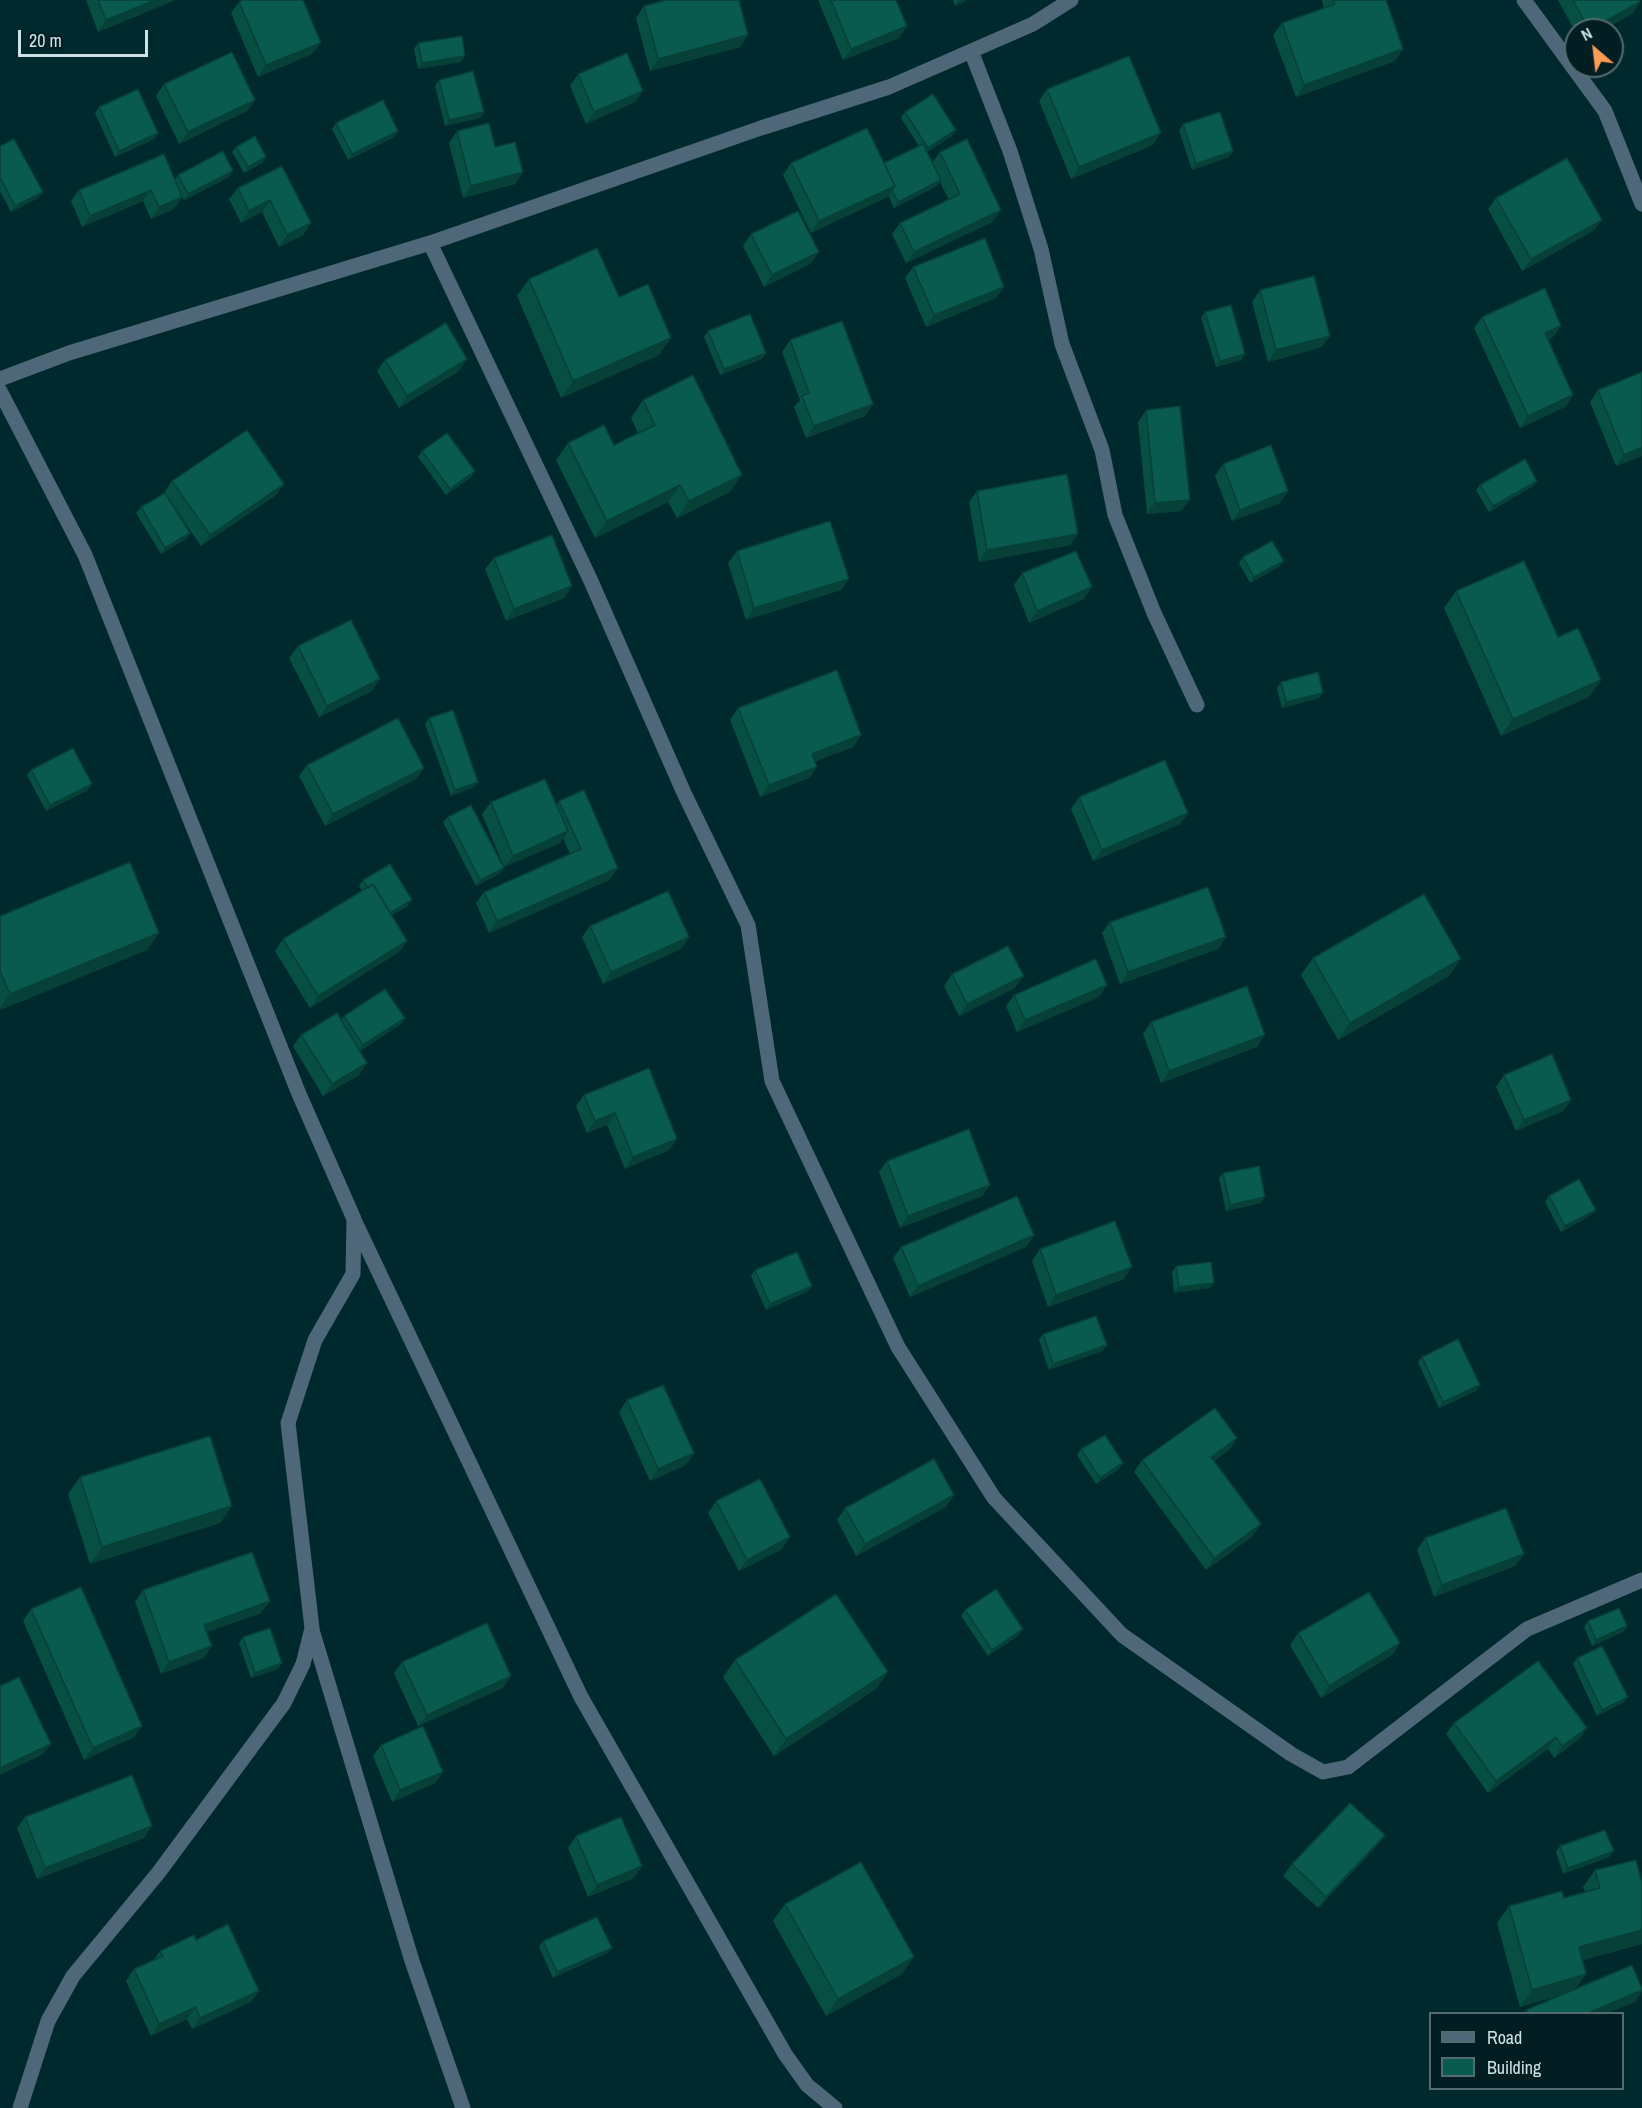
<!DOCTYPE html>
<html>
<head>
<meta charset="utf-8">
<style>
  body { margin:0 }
  #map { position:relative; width:1642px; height:2108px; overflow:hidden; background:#00292e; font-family:"Archivo Narrow",sans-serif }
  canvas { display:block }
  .legend { position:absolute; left:1429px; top:2012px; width:195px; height:78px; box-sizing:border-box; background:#021e22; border:2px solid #546c70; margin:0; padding:8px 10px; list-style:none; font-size:18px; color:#cee2e6 }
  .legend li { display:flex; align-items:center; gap:12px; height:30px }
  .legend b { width:30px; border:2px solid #546c70 }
  .north { position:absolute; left:1564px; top:18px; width:60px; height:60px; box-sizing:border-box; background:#021e22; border:2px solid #546c70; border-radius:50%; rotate:332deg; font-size:16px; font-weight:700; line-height:24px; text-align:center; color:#cee2e6 }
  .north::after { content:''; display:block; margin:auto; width:21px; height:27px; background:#fd9c55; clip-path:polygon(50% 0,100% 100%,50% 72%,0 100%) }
  .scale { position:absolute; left:18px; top:30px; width:130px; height:27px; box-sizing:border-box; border:3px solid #cee2e6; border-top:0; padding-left:8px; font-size:18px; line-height:21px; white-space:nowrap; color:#cee2e6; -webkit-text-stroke:4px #021e22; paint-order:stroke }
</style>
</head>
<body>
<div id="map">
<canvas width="1642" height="2108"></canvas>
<ul class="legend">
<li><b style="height:8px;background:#4e687a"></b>Road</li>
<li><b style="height:16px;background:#085b4e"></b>Building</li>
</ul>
<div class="north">N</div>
<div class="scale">20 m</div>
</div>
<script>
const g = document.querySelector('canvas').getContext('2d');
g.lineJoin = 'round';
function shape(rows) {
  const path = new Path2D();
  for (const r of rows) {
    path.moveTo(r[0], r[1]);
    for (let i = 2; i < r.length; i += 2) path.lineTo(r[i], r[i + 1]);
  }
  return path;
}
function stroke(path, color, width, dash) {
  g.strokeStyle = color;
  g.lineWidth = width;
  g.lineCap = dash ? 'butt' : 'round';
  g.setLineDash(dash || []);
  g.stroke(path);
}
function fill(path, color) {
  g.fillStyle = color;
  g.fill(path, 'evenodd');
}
const minor = shape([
  [1524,0,1605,111,1642,204],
  [971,51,1010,151,1041,249,1062,344,1102,450,1115,515,1154,613,1197,705],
  [430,243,590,579,684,793,748,925,772,1081,898,1347,994,1498,1122,1635,1291,1754,1323,1772,1348,1767,1527,1629,1642,1580],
  [0,379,69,353,430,243,761,128,889,87,1033,24,1071,0],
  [0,391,85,555,299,1094,354,1219,353,1274,315,1340,288,1423,312,1628,303,1664,284,1703,159,1872,73,1976,48,2021,20,2108],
  [355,1222,581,1697,785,2054,807,2085,835,2108],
  [312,1630,412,1961,463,2108]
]);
const wall = shape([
  [86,0,175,0,98,32],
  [818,0,896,0,899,38,843,60],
  [953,0,967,0,955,6],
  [1322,0,1386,0,1403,49,1395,61,1296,97,1273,35,1282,23,1324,8],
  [1558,0,1639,0,1640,2,1632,14,1602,30,1576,30,1576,33],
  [239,2,321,43,312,54,258,77,231,13],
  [644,6,748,35,740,47,650,71,636,18],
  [418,43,461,62,418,69,414,49],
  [578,74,635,102,586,124,570,86],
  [439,80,480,118,445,126,435,86],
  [164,84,255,100,247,111,179,144,156,96],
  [1047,89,1153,145,1071,179,1039,101],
  [99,107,158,133,154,139,115,157,95,113],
  [905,112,952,136,927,152,932,163,940,152,992,222,906,263,892,234,900,223,949,200,940,182,937,186,894,208,888,195,887,197,811,233,783,175,791,163,884,163,919,146,901,118],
  [336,123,398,131,394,137,348,160,332,129],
  [1183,124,1233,151,1229,157,1192,170,1179,130],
  [457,131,495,147,523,172,515,184,463,198,449,143],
  [0,146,43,192,38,198,11,212,0,191],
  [236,147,262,163,244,173,232,152],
  [282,166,311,223,303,235,279,247,262,212,241,223,229,199,238,188],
  [233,171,229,177,184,200,182,197,174,209,151,219,143,201,82,227,71,201,79,190,175,179,178,175],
  [1496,198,1593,231,1522,271,1488,209],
  [751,234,810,264,764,287,743,246],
  [913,267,1004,287,996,298,926,327,905,278],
  [529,279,619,297,659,355,561,398,517,296],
  [1260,290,1322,347,1268,362,1252,302],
  [1205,312,1241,360,1216,367,1201,318],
  [1482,317,1553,337,1548,340,1573,395,1565,407,1520,428,1474,328],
  [708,331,762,359,720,375,704,337],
  [790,340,865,416,806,438,794,407,800,400,782,352],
  [385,360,459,371,399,408,377,371],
  [1598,390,1642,456,1616,466,1590,402],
  [643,400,730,492,677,518,668,502,595,538,556,460,568,443,614,445,638,433,631,418],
  [1146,410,1181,511,1147,514,1138,422],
  [422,451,475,471,471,477,446,495,418,457],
  [1223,464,1280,503,1232,521,1215,476],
  [172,481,276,495,201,546,172,504,190,533,186,539,161,554,136,513,141,507,164,493],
  [1537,481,1533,486,1489,512,1476,490,1480,485],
  [977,491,1078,534,1070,545,979,562,969,502],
  [737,551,841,590,746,620,728,563],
  [1243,557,1280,566,1250,583,1239,563],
  [494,558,572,586,564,598,506,621,485,569],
  [1022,573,1084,599,1029,623,1014,585],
  [1456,591,1558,637,1601,680,1589,697,1501,736,1444,608],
  [298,646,372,691,319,717,289,658],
  [1281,682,1323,693,1319,698,1282,708,1277,688],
  [738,708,861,735,853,747,815,761,809,778,760,797,730,720],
  [429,718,478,782,474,787,451,796,425,724],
  [307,765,424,768,416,779,325,826,299,776],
  [31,770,88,790,46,811,27,775],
  [1079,797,1180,824,1093,861,1071,809],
  [559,801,618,868,609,880,489,933,476,903,484,892,570,854,563,838,560,843,504,867,482,814,491,802,556,805],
  [448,817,504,868,499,874,476,886,443,822],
  [363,880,408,906,392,915,407,941,399,952,310,1008,275,951,283,939,362,891,359,886],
  [0,916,147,950,0,1010],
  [1110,922,1226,937,1218,949,1120,984,1102,933],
  [590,926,689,937,681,949,603,984,582,937],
  [1313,958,1449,976,1338,1040,1301,975],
  [952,974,1015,988,959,1016,944,986],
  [1107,985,1099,997,1017,1032,1006,1006,1014,995],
  [344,1016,405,1018,401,1024,360,1051,359,1075,323,1096,293,1046,301,1035,341,1020],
  [1151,1022,1257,1047,1161,1083,1143,1034],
  [1504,1075,1571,1100,1563,1111,1516,1131,1496,1087],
  [584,1095,677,1139,669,1150,625,1169,607,1125,587,1133,576,1106],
  [887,1161,990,1185,982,1196,900,1228,879,1172],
  [1223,1173,1261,1203,1226,1211,1219,1178],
  [1549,1196,1596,1210,1591,1215,1561,1232,1545,1202],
  [1034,1235,1026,1247,910,1297,893,1258,901,1247],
  [1040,1249,1124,1279,1048,1307,1032,1261],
  [1176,1266,1214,1283,1209,1288,1174,1293,1172,1272],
  [755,1270,812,1286,808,1291,766,1310,751,1276],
  [1043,1334,1107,1345,1102,1351,1049,1370,1039,1340],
  [1422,1357,1480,1385,1476,1391,1439,1408,1418,1362],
  [627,1400,694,1453,686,1465,650,1481,619,1412],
  [1237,1438,1229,1450,1214,1461,1253,1536,1206,1570,1134,1472,1142,1460],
  [1081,1449,1119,1469,1096,1484,1077,1455],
  [80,1477,232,1506,220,1523,90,1564,68,1494],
  [954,1495,946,1507,856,1556,837,1520,845,1508],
  [716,1501,782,1549,739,1571,708,1513],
  [1425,1538,1524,1554,1515,1566,1434,1597,1417,1550],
  [143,1590,261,1613,207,1632,204,1658,161,1674,135,1602],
  [31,1609,142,1726,134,1737,84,1760,23,1621],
  [965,1610,1019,1635,988,1656,961,1616],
  [1588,1621,1627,1626,1623,1632,1592,1646,1584,1627],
  [1298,1633,1400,1643,1392,1655,1321,1698,1290,1645],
  [243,1637,278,1669,251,1678,239,1643],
  [1577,1658,1628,1697,1624,1702,1597,1716,1573,1664],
  [735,1660,888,1672,876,1689,774,1756,723,1677],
  [402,1662,503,1688,418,1726,394,1673],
  [1454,1723,1587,1728,1579,1739,1554,1758,1548,1749,1488,1793,1446,1734],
  [381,1745,443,1772,435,1783,392,1802,373,1756],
  [25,1817,144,1838,37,1879,17,1828],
  [576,1836,634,1878,588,1897,568,1848],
  [1560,1846,1614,1851,1609,1857,1563,1874,1556,1852],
  [1376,1847,1318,1908,1283,1876,1292,1864],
  [1595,1870,1642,1883,1642,1944,1583,1960,1577,1988,1642,1988,1642,1991,1635,2002,1607,2013,1524,2013,1526,2010,1560,1995,1520,2007,1497,1923,1509,1906,1564,1898,1585,1892,1583,1887],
  [785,1904,902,1974,826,2016,773,1921],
  [196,1940,259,1991,251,2002,192,2029,187,2019,151,2036,126,1981,134,1969,153,1961,160,1951],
  [543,1941,612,1948,607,1953,553,1978,539,1947]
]);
const shadedWall = shape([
  [155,0,175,0,98,32,106,20],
  [959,0,967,0,955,6],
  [1640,2,1632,14,1602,30,1588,30],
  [907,26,899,38,843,60,851,49],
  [748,35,740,47,650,71,658,59],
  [321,43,312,54,258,77,266,65],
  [1403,49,1395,61,1296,97,1304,85],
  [465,56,461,62,418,69,422,63],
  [643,91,635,102,586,124,594,112],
  [255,100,247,111,179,144,188,132],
  [484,112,480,118,445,126,449,120],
  [956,130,952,136,924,154,928,148],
  [398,131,394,137,348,160,352,154],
  [158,133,154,139,115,157,119,151],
  [1161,133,1153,145,1071,179,1079,167],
  [1233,151,1229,157,1192,170,1196,164],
  [266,157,262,163,244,173,248,167],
  [233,171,229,177,184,200,188,194],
  [523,172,515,184,463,198,471,186],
  [941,180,937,186,894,208,898,202],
  [895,186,887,197,811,233,819,221],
  [151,190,143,201,82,227,90,216],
  [43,192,38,198,11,212,15,206],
  [182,197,174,209,151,219,159,207],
  [270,200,262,212,241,223,249,211],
  [1001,210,992,222,906,263,914,252],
  [1602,220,1593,231,1522,271,1531,259],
  [311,223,303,235,279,247,287,235],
  [819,252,810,264,764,287,772,275],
  [1004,287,996,298,926,327,934,315],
  [1561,326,1553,337,1536,345,1545,333],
  [1330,336,1322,347,1268,362,1276,350],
  [671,338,659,355,561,398,573,381],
  [766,353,762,359,720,375,724,369],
  [1245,354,1241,360,1216,367,1220,361],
  [467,359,459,371,399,408,407,396],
  [1573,395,1565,407,1520,428,1528,416],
  [873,404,865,416,806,438,814,426],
  [1642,447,1642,456,1616,466,1624,455],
  [475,471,471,477,446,495,450,489],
  [742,475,730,492,677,518,689,501],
  [1537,481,1533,486,1489,512,1493,506],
  [284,484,276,495,201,546,210,535],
  [680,485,668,502,595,538,607,521],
  [1288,491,1280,503,1232,521,1240,510],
  [1190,500,1181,511,1147,514,1155,503],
  [190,533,186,539,161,554,165,548],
  [1078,534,1070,545,979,562,987,550],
  [1284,561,1280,566,1250,583,1254,577],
  [849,579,841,590,746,620,754,608],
  [572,586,564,598,506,621,514,609],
  [1092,587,1084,599,1029,623,1037,611],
  [380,679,372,691,319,717,327,706],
  [1601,680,1589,697,1501,736,1513,719],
  [1323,693,1319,698,1282,708,1286,702],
  [861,735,853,747,804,766,812,754],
  [817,767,809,778,760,797,769,785],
  [424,768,416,779,325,826,333,814],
  [478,782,474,787,451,796,455,790],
  [92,784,88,790,46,811,50,805],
  [1188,813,1180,824,1093,861,1102,850],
  [568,831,560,843,504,867,513,856],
  [504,868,499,874,476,886,480,880],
  [618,868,609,880,489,933,497,921],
  [412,900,408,906,380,922,384,916],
  [159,933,147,950,0,1010,0,1008,10,994],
  [689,937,681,949,603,984,611,972],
  [1226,937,1218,949,1120,984,1128,972],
  [407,941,399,952,310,1008,318,996],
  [1461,959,1449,976,1338,1040,1350,1023],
  [1024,976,1015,988,959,1016,967,1004],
  [1107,985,1099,997,1017,1032,1025,1020],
  [405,1018,401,1024,359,1051,363,1045],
  [1265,1035,1257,1047,1161,1083,1169,1071],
  [367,1063,359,1075,323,1096,332,1084],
  [1571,1100,1563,1111,1516,1131,1524,1120],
  [615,1113,607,1125,587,1133,595,1121],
  [677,1139,669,1150,625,1169,633,1157],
  [990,1185,982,1196,900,1228,908,1216],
  [1265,1197,1261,1203,1226,1211,1230,1205],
  [1596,1210,1591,1215,1561,1232,1565,1226],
  [1034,1235,1026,1247,910,1297,918,1286],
  [1132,1267,1124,1279,1048,1307,1056,1295],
  [1214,1283,1209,1288,1174,1293,1179,1287],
  [812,1286,808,1291,766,1310,770,1304],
  [1107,1345,1102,1351,1049,1370,1053,1364],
  [1480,1385,1476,1391,1439,1408,1443,1402],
  [1237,1438,1229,1450,1203,1468,1211,1457],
  [694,1453,686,1465,650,1481,658,1469],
  [1123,1463,1119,1469,1096,1484,1100,1478],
  [954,1495,946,1507,856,1556,865,1544],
  [232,1506,220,1523,90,1564,102,1547],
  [1261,1524,1253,1536,1206,1570,1214,1558],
  [790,1537,782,1549,739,1571,747,1560],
  [1524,1554,1515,1566,1434,1597,1442,1585],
  [270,1601,261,1613,196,1636,204,1625],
  [1627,1626,1623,1632,1592,1646,1596,1640],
  [1023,1629,1019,1635,988,1656,992,1650],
  [1400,1643,1392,1655,1321,1698,1329,1686],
  [212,1646,204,1658,161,1674,169,1662],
  [282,1663,278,1669,251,1678,255,1673],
  [888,1672,876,1689,774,1756,786,1739],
  [511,1676,503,1688,418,1726,427,1715],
  [1628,1697,1624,1702,1597,1716,1602,1710],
  [142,1726,134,1737,84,1760,93,1748],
  [1587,1728,1579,1739,1554,1758,1562,1746],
  [1556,1737,1548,1749,1488,1793,1496,1781],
  [51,1744,42,1755,0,1775,0,1768],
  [443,1772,435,1783,392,1802,400,1790],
  [152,1826,144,1838,37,1879,45,1868],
  [1385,1835,1376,1847,1318,1908,1326,1897],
  [1614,1851,1609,1857,1563,1874,1568,1868],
  [642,1866,634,1878,588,1897,597,1885],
  [1642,1930,1642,1944,1567,1964,1579,1947],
  [612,1948,607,1953,553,1978,557,1972],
  [914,1957,902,1974,826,2016,838,1999],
  [1586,1974,1574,1991,1520,2007,1532,1990],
  [1642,1990,1635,2002,1607,2013,1588,2013],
  [259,1991,251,2002,192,2029,200,2018],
  [196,2007,187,2019,151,2036,159,2024]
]);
const building = shape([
  [98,0,155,0,106,20,98,0],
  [243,0,303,0,321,43,266,65,239,2,243,0],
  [666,0,739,0,748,35,658,59,644,6,666,0],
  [831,0,896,0,907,26,851,49,831,0],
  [1333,0,1386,0,1403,49,1304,85,1282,23,1335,4,1333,0],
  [1573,0,1639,0,1640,2,1589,30,1573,0],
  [462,36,465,56,422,63,418,43,462,36],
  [232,52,255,100,188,132,164,84,232,52],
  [627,53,643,91,594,112,578,74,627,53],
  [1129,56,1161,133,1079,167,1047,89,1129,56],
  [473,71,484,112,449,120,439,80,473,71],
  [138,89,158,133,119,151,99,107,138,89],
  [933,94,956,130,928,148,905,112,933,94],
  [383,100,398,131,352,154,336,123,383,100],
  [1220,112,1233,151,1196,164,1183,124,1220,112],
  [489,123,495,147,515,142,523,172,471,186,457,131,489,123],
  [867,128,895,186,819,221,791,163,867,128],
  [255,136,266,157,248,167,236,147,255,136],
  [14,139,43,192,15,206,0,177,0,146,14,139],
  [967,139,1001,210,914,252,900,223,960,194,940,152,967,139],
  [923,144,941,180,898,202,892,190,895,186,884,163,923,144],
  [223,151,233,171,188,194,178,175,223,151],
  [164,154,182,197,159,207,151,190,90,216,79,190,164,154],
  [1567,158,1602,220,1531,259,1496,198,1567,158],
  [282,166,311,223,287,235,270,200,249,211,238,188,282,166],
  [798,211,819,252,772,275,751,234,798,211],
  [985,238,1004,287,934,315,913,267,985,238],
  [597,248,619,297,648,284,671,338,573,381,529,279,597,248],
  [1314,276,1330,336,1276,350,1260,290,1314,276],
  [1545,288,1561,326,1545,333,1573,395,1528,416,1482,317,1545,288],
  [1231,305,1245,354,1220,361,1205,312,1231,305],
  [750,314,766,353,724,369,708,331,750,314],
  [842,321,873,404,814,426,802,396,809,393,790,340,842,321],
  [446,323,467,359,407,396,385,360,446,323],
  [1642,372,1642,447,1624,455,1598,390,1642,372],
  [693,375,742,475,689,501,680,485,607,521,568,443,604,425,614,445,655,425,643,400,693,375],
  [1180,406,1190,500,1155,503,1146,410,1180,406],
  [247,430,284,484,210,535,172,481,247,430],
  [447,433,475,471,450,489,422,451,447,433],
  [1271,445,1288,491,1240,510,1223,464,1271,445],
  [1525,459,1537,481,1493,506,1480,485,1525,459],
  [1067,474,1078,534,987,550,977,491,1067,474],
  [165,493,190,533,165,548,141,507,165,493],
  [830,521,849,579,754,608,737,551,830,521],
  [552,535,572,586,514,609,494,558,552,535],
  [1272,541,1284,561,1254,577,1243,557,1272,541],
  [1076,551,1092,587,1037,611,1022,573,1076,551],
  [1524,561,1558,637,1578,628,1601,680,1513,719,1456,591,1524,561],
  [351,620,380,679,327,706,298,646,351,620],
  [837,670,861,735,812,754,817,767,769,785,738,708,837,670],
  [1318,672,1323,693,1286,702,1281,682,1318,672],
  [453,710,478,782,455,790,429,718,453,710],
  [398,718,424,768,333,814,307,765,398,718],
  [73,748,92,784,50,805,31,770,73,748],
  [1165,760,1188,813,1102,850,1079,797,1165,760],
  [545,779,568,831,513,856,491,802,545,779],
  [584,790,618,868,497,921,484,892,581,849,559,801,584,790],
  [471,805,504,868,480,880,448,817,471,805],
  [130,862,159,933,10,994,0,971,0,916,130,862],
  [390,864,412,900,390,913,373,884,368,888,363,880,390,864],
  [373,884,407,941,318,996,283,939,373,884],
  [1208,887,1226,937,1128,972,1110,922,1208,887],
  [668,891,689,937,611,972,590,926,668,891],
  [1424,894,1461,959,1350,1023,1313,958,1424,894],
  [1008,946,1024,976,967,1004,952,974,1008,946],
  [1096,959,1107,985,1025,1020,1014,995,1096,959],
  [1247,986,1265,1035,1169,1071,1151,1022,1247,986],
  [385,989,405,1018,363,1045,344,1016,385,989],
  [337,1013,367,1063,332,1084,301,1035,337,1013],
  [1552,1054,1571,1100,1524,1120,1504,1075,1552,1054],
  [649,1068,677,1139,633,1157,615,1113,595,1121,584,1095,649,1068],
  [969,1129,990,1185,908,1216,887,1161,969,1129],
  [1259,1166,1265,1197,1230,1205,1223,1173,1259,1166],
  [1579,1179,1596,1210,1565,1226,1549,1196,1579,1179],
  [1017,1196,1034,1235,918,1286,901,1247,1017,1196],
  [1115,1221,1132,1267,1056,1295,1040,1249,1115,1221],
  [797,1252,812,1286,770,1304,755,1270,797,1252],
  [1211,1262,1214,1283,1179,1287,1176,1266,1211,1262],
  [1096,1316,1107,1345,1053,1364,1043,1334,1096,1316],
  [1458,1339,1480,1385,1443,1402,1422,1357,1458,1339],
  [663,1385,694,1453,658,1469,627,1400,663,1385],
  [1215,1408,1237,1438,1211,1457,1261,1524,1214,1558,1142,1460,1215,1408],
  [1105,1435,1123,1463,1100,1478,1081,1449,1105,1435],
  [210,1436,232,1506,102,1547,80,1477,210,1436],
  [934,1459,954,1495,865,1544,845,1508,934,1459],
  [760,1479,790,1537,747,1560,716,1501,760,1479],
  [1506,1508,1524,1554,1442,1585,1425,1538,1506,1508],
  [252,1552,270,1601,204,1625,212,1646,169,1662,143,1590,252,1552],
  [81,1587,142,1726,93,1748,31,1609,81,1587],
  [996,1589,1023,1629,992,1650,965,1610,996,1589],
  [1369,1592,1400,1643,1329,1686,1298,1633,1369,1592],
  [836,1594,888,1672,786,1739,735,1660,836,1594],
  [1619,1608,1627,1626,1596,1640,1588,1621,1619,1608],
  [487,1623,511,1676,427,1715,402,1662,487,1623],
  [270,1628,282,1663,255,1673,243,1637,270,1628],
  [1602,1646,1628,1697,1602,1710,1577,1658,1602,1646],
  [1538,1661,1587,1728,1562,1746,1556,1737,1496,1781,1454,1723,1538,1661],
  [19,1677,51,1744,0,1768,0,1686,19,1677],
  [423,1726,443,1772,400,1790,381,1745,423,1726],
  [132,1775,152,1826,45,1868,25,1817,132,1775],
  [1350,1803,1385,1835,1326,1897,1292,1864,1350,1803],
  [621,1817,642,1866,597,1885,576,1836,621,1817],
  [1605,1830,1614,1851,1568,1868,1560,1846,1605,1830],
  [1636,1860,1642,1883,1642,1930,1579,1947,1586,1974,1532,1990,1509,1906,1562,1891,1564,1898,1600,1888,1595,1870,1636,1860],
  [861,1862,914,1957,838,1999,785,1904,861,1862],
  [597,1917,612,1948,557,1972,543,1941,597,1917],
  [228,1924,259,1991,200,2018,196,2007,159,2024,134,1969,163,1956,160,1951,194,1935,196,1940,228,1924],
  [1632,1965,1642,1988,1642,1990,1588,2013,1528,2013,1526,2010,1632,1965]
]);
stroke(minor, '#4e687a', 15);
fill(wall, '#074e43');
fill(shadedWall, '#064037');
fill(building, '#085b4e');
stroke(building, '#064037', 1.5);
</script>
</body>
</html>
